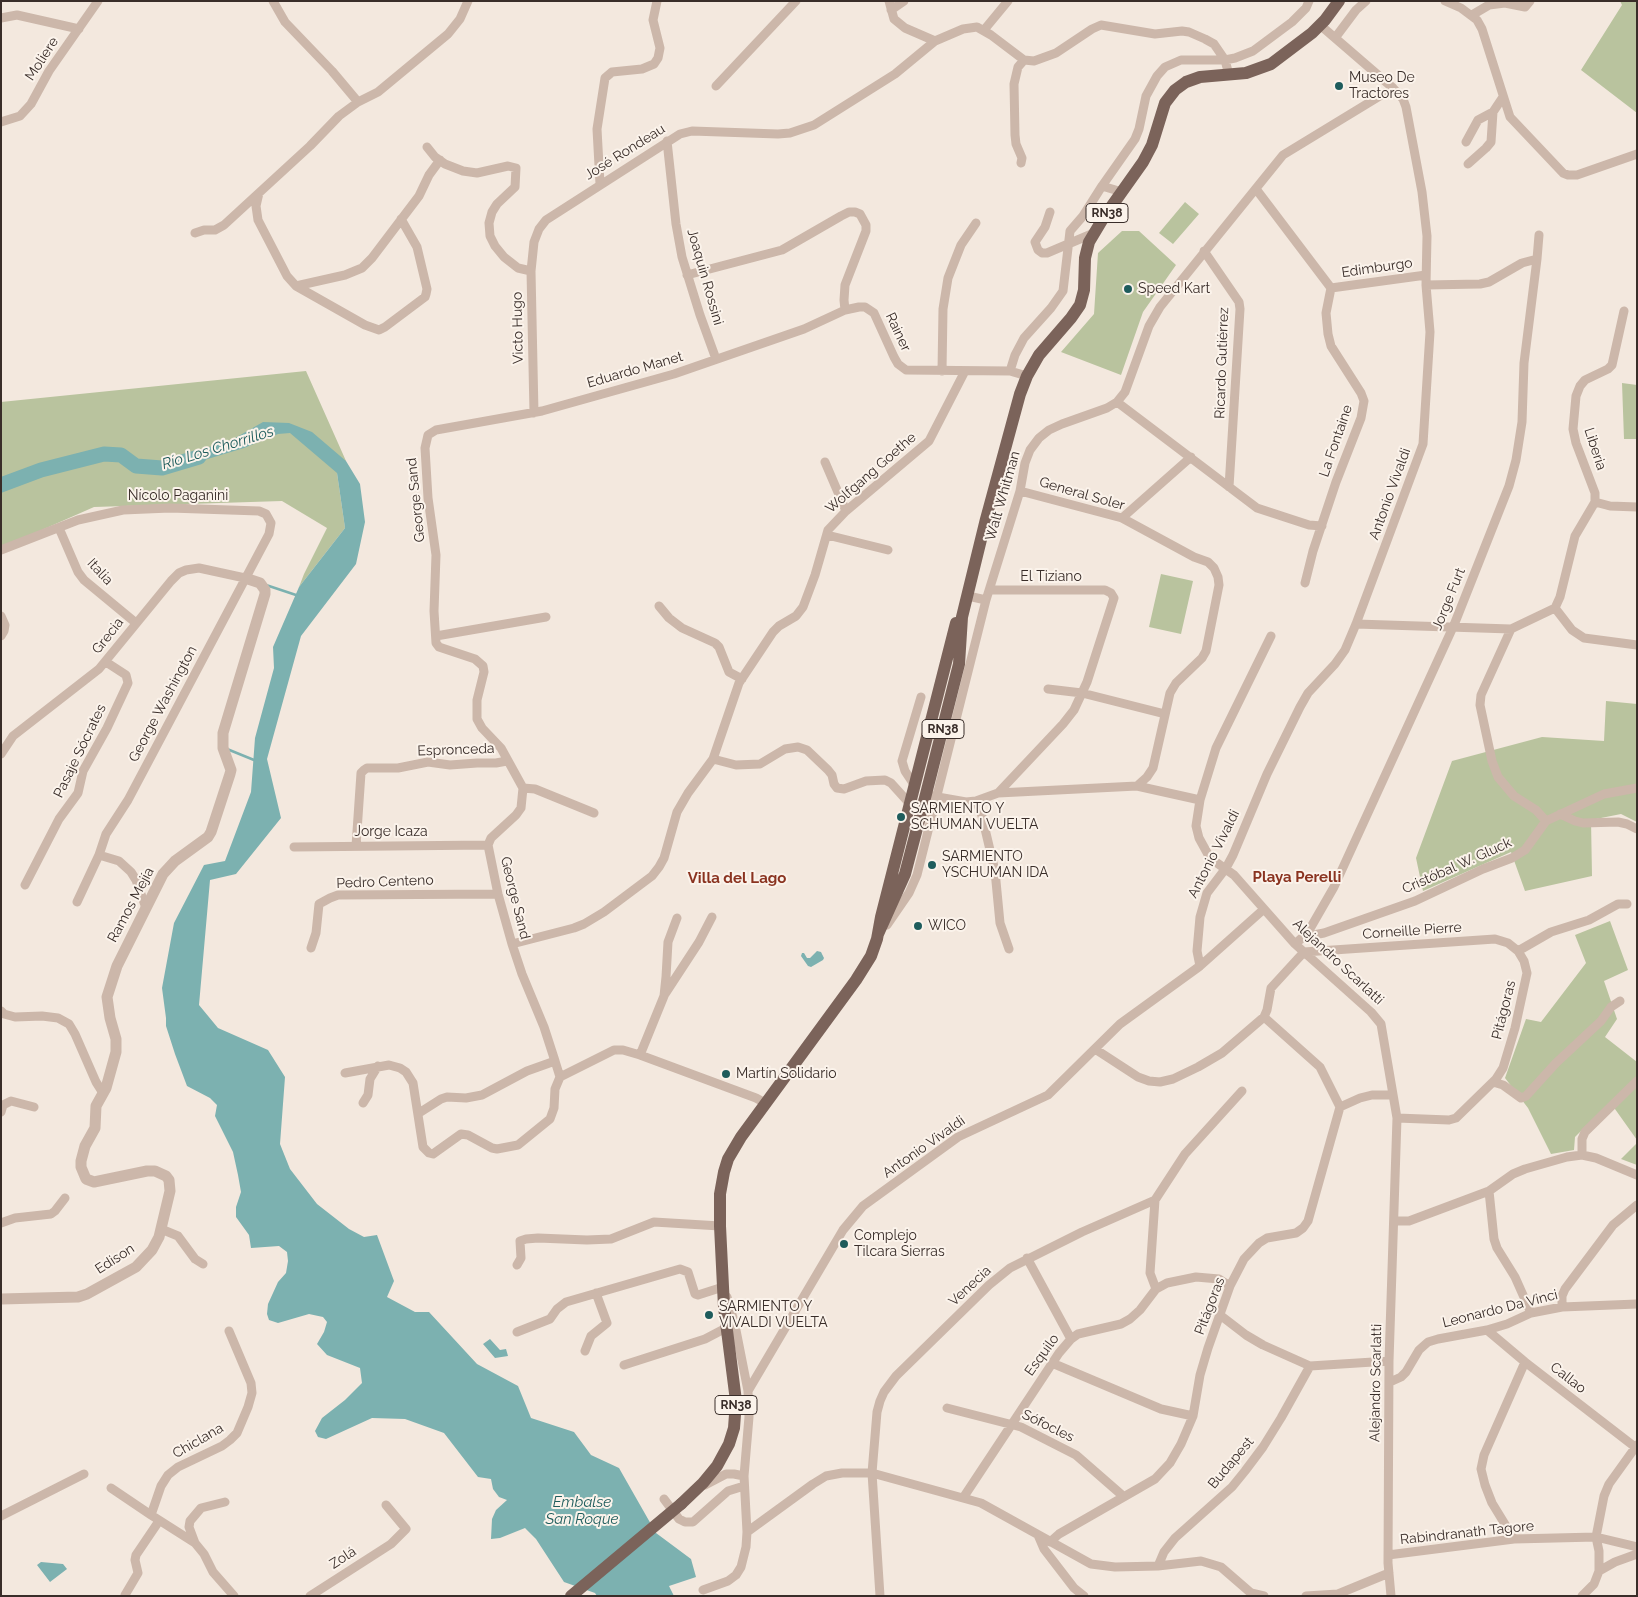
<!DOCTYPE html>
<html>
<head>
<meta charset="utf-8">
<style>
  body { margin:0 }
  #map { position:relative; width:1638px; height:1597px; overflow:hidden; background:#f3e8de; font-family:Raleway,sans-serif }
  canvas { display:block }
  .frame { position:absolute; inset:0; border:2px solid #392d29; pointer-events:none }
</style>
</head>
<body>
<div id="map">
<canvas width="1638" height="1597"></canvas>
<div class="frame"></div>
</div>
<script>
const g = document.querySelector('canvas').getContext('2d');
g.lineJoin = 'round';
function fill(path, color) {
  g.fillStyle = color;
  g.fill(path, 'evenodd');
}
function shape(rows) {
  const path = new Path2D();
  for (const r of rows) {
    path.moveTo(r[0], r[1]);
    for (let i = 2; i < r.length; i += 2) path.lineTo(r[i], r[i + 1]);
  }
  return path;
}
function stroke(path, color, width, dash) {
  g.strokeStyle = color;
  g.lineWidth = width;
  g.lineCap = dash ? 'butt' : 'round';
  g.setLineDash(dash || []);
  g.stroke(path);
}
function drawText(font, color, halo, rows, align = 'center') {
  g.font = font + ' Raleway,sans-serif';
  g.lineWidth = 4;
  g.setLineDash([]);
  g.textBaseline = 'middle';
  g.strokeStyle = halo;
  g.fillStyle = color;
  for (const [text, x, y, turn = 0] of rows) {
    g.save();
    g.translate(x, y);
    g.rotate((+turn || 0) * Math.PI / 180);
    g.textAlign = isNaN(turn) ? turn : align;
    if (halo) g.strokeText(text, 0, 0);
    g.fillText(text, 0, 0);
    g.restore();
  }
}
const green = shape([
  [1620,1,1637,1,1637,113,1581,70,1622,5],
  [1185,202,1199,214,1173,244,1159,233],
  [1122,231,1139,231,1176,265,1143,312,1121,375,1061,352,1094,314,1098,253],
  [306,371,346,461,337,473,345,528,299,587,304,574,327,528,282,501,94,507,1,548,1,402],
  [1622,383,1637,385,1637,439,1624,439],
  [1161,574,1193,581,1181,634,1149,627],
  [1606,701,1637,704,1637,822,1621,814,1591,820,1592,876,1525,891,1511,852,1423,891,1416,858,1452,761,1542,737,1604,741],
  [1610,921,1628,970,1604,981,1617,1019,1605,1037,1637,1062,1637,1140,1610,1102,1575,1137,1574,1150,1551,1154,1528,1108,1505,1078,1526,1019,1541,1022,1586,963,1575,935],
  [1637,1143,1637,1165,1621,1159]
]);
const water = shape([
  [263,422,289,423,312,432,346,461,360,484,365,522,356,564,301,636,267,759,281,818,236,874,210,880,199,1005,218,1028,268,1050,285,1077,280,1144,290,1169,317,1204,349,1229,364,1237,377,1235,394,1281,387,1297,415,1312,429,1312,477,1364,518,1386,531,1418,574,1432,591,1455,619,1468,656,1533,691,1559,696,1577,669,1586,674,1596,597,1596,595,1593,564,1582,536,1539,525,1528,500,1538,491,1539,492,1519,496,1510,507,1500,499,1497,493,1489,491,1479,478,1477,444,1433,405,1419,372,1418,326,1439,318,1437,315,1431,322,1418,345,1400,362,1383,360,1368,327,1355,317,1344,324,1332,327,1322,323,1317,309,1314,278,1323,269,1320,267,1314,268,1304,278,1282,286,1273,288,1261,287,1252,279,1246,251,1248,249,1235,236,1217,236,1207,241,1192,238,1175,233,1152,215,1116,217,1105,210,1098,187,1086,175,1054,166,1026,166,1018,162,988,174,923,204,865,225,861,251,792,255,738,274,668,273,647,299,587,345,528,337,473,290,433,278,434,244,448,181,467,178,456,230,441],
  [817,951,821,952,824,958,823,960,811,967,808,966,801,956,802,953,804,953,807,958,810,958],
  [490,1339,500,1350,506,1349,508,1356,495,1358,483,1344],
  [41,1562,63,1564,67,1569,50,1582,37,1565]
]);
const stream = shape([
  [266,585,296,595],
  [227,749,254,760]
]);
const river = shape([
  [1,485,41,470,104,454,121,455,136,466,162,468,199,457]
]);
const minor = shape([
  [273,1,285,22,332,71,358,102],
  [889,1,894,19,905,28,935,41,963,29,977,27,991,35,1024,60,1034,61,1056,53,1092,29,1101,25,1155,34,1182,31,1189,32,1205,39,1214,44,1225,60,1229,75],
  [1445,1,1461,8,1477,20,1482,29,1510,117,1563,173,1568,175,1577,175,1637,154],
  [891,10,904,1],
  [1472,15,1489,5,1505,3,1525,7,1530,1],
  [1,18,17,15,79,29],
  [984,30,1008,1],
  [1335,38,1356,10,1366,1],
  [716,86,796,1],
  [1,122,20,116,31,104,49,71,98,1],
  [667,141,676,224,682,257,700,315,716,359],
  [1466,142,1478,120,1493,112,1503,97],
  [427,147,435,157,445,164,463,171,477,173,508,166,516,168,515,187,497,204,492,212,489,223,490,236,495,246,504,257,518,268,531,271],
  [1021,163,1022,158,1016,144,1015,135,1014,84,1018,67,1024,60],
  [1468,164,1486,148,1491,142,1493,112],
  [600,184,597,129,605,78,612,72,642,69,654,64,658,58,660,48,653,20,657,1],
  [1102,186,1122,192],
  [1256,189,1331,288,1326,313,1328,334,1331,346,1361,393,1364,401,1361,418,1336,482,1313,551,1305,583],
  [259,193,256,206,258,220,287,276,296,286,365,325,379,330,385,327,425,297,426,294,427,289,417,247,401,219],
  [1050,212,1045,227,1035,242,1038,250,1042,253,1047,253,1094,233],
  [195,233,204,230,215,230,224,225,310,146,339,116,358,102,378,92,448,34,460,19,468,1],
  [1204,251,1239,302,1240,309,1229,487],
  [687,275,782,250,841,216,849,212,855,212,860,214,866,225,866,231,845,285,844,300,845,310],
  [1426,285,1480,284,1489,282,1522,263,1537,259],
  [296,286,345,275,362,268,372,258,419,196,429,175,440,160],
  [1331,288,1426,275],
  [942,371,943,309,948,278,961,245,976,223],
  [1010,371,1015,355,1024,338,1051,308,1063,291,1070,231,1083,216,1102,186,1135,139,1139,129,1146,96,1157,76,1165,67,1181,60,1225,60,1235,58,1253,51,1292,22,1306,8,1309,1],
  [1117,402,1257,508,1309,525,1322,526],
  [534,413,531,271,534,242,539,229,546,220,680,134,692,131,778,134,790,133,814,125,895,74,935,41],
  [825,462,846,511],
  [1020,491,1122,518,1194,557,1208,562,1214,568,1218,577,1219,585,1206,651,1202,658,1176,683,1170,693,1153,768,1147,777,1137,786],
  [1595,502,1610,506,1637,507],
  [1122,518,1191,457],
  [59,528,78,572,84,580,136,623],
  [827,535,888,550],
  [1,550,78,520,123,510,170,508,259,511,266,514,271,523,269,534,128,800,106,834,99,855,77,902],
  [990,590,1105,590,1111,593,1114,598,1087,682,1074,710,1063,724,998,793],
  [968,596,986,600],
  [659,606,669,618,682,628,715,643,719,647,729,672,742,679],
  [1555,608,1560,597,1575,536,1595,502,1595,493,1576,443,1573,429,1576,396,1580,386,1585,380,1608,369,1612,365,1624,311],
  [1,616,5,625,4,631,1,636],
  [1356,624,1511,629,1555,608,1572,630,1584,638,1637,645],
  [1511,629,1481,695,1480,705,1492,761,1498,777,1514,796,1536,810,1546,821],
  [436,636,546,617],
  [1271,636,1216,748,1200,800,1196,826,1199,838,1210,858,1234,875,1295,944,1371,1012,1381,1024,1397,1118,1389,1361,1388,1563,1391,1596],
  [1048,689,1082,693,1165,714],
  [1,754,13,736,99,669,171,581,179,573,186,570,199,568,245,578],
  [713,759,736,765,760,764,785,749,798,747,807,750,828,770,832,775,834,784,837,788,844,789,866,781,885,780,891,783,910,804],
  [915,786,905,771,902,761,921,697],
  [523,788,535,789,594,813],
  [932,796,966,802,976,801,998,793,1137,786,1200,800],
  [976,801,981,812,995,871,1000,923,1009,949],
  [1560,814,1575,821,1583,823,1618,822,1627,824,1637,829],
  [356,846,361,773,364,770,367,768,398,768,428,762,450,765,477,763,496,763,507,761],
  [294,847,488,845],
  [99,855,119,861,131,872,136,880,146,908],
  [25,885,59,819,78,793,83,771,107,728,128,683,126,675,106,662],
  [887,925,909,893,917,875,986,600,1020,491,1025,463,1030,450,1039,438,1049,430,1062,424,1107,408,1117,402,1125,392,1149,326,1160,307,1283,155,1393,88],
  [1303,937,1324,933,1415,901,1483,869,1512,858,1525,850,1546,821,1604,794,1637,788],
  [512,944,574,928,584,924,604,912,652,876,659,867,664,858,677,812,688,793,713,759,739,683,773,632,779,626,796,616,803,607,815,575,828,530,846,511,929,441,965,371],
  [1295,944,1303,937,1311,927,1334,887,1454,625,1509,486,1516,460,1522,422,1524,363,1537,259,1539,235],
  [311,948,316,933,319,904,330,898,338,895,498,894],
  [1518,951,1551,932,1589,920,1618,904,1627,904],
  [1200,966,1197,951,1200,917,1207,893,1226,868,1233,855,1267,774,1300,707,1308,693,1335,664,1345,650,1356,624,1423,444,1430,332,1426,285,1427,236,1422,192,1406,107,1403,99,1393,88,1320,25],
  [665,994,699,942,712,917],
  [1,1011,4,1014,15,1017,42,1016,58,1018,69,1024,75,1034,96,1082,103,1093],
  [1264,1017,1320,1067,1340,1107],
  [1095,1049,1138,1077,1149,1081,1160,1082,1173,1079,1198,1067,1222,1053,1264,1017,1267,1010,1271,988,1304,952,1495,939,1508,943,1518,951,1524,961,1527,973,1515,1028,1503,1068,1496,1079,1456,1118,1449,1120,1397,1118],
  [640,1055,664,996,666,977,668,942,677,918],
  [555,1061,544,1027,522,974,512,944,498,894,488,845,491,838,516,815,521,808,523,788,501,748,482,728,477,719,477,700,484,672,483,666,475,659,439,647,436,643,434,611,436,555,428,498,425,448,428,435,436,430,542,411,674,374,804,329,845,310,859,307,865,307,874,313,894,357,898,364,906,370,1010,371,1027,376],
  [345,1073,389,1065,400,1068,406,1072,413,1083,423,1147,429,1153,433,1154,461,1134,468,1135,492,1148,497,1149,518,1145,550,1119,554,1108,555,1089,560,1077],
  [560,1077,614,1050,623,1050,640,1055,756,1098,765,1103],
  [1493,1082,1503,1085,1521,1098,1526,1096,1556,1063,1601,1021,1611,1007,1620,1001],
  [363,1103,368,1095,370,1079,378,1066],
  [1,1112,3,1105,11,1101,34,1107],
  [419,1113,441,1099,447,1097,466,1098,482,1095,527,1071,555,1061,560,1077],
  [1582,1155,1582,1139,1585,1132,1637,1081],
  [1489,1191,1494,1239,1497,1248,1515,1277,1531,1313],
  [1394,1221,1409,1221,1489,1191,1513,1174,1525,1169,1567,1157,1582,1155,1596,1158,1637,1175],
  [1,1223,15,1218,51,1214,55,1211,65,1198],
  [161,1229,178,1236,195,1259,203,1264],
  [1027,1258,1071,1339],
  [517,1265,521,1258,520,1241,526,1239,538,1238,587,1240,611,1239,654,1222,720,1226],
  [1156,1289,1167,1283,1196,1277,1219,1279,1230,1286],
  [1562,1307,1562,1296,1565,1289,1613,1225,1637,1205],
  [1220,1315,1246,1335,1263,1345,1310,1366,1389,1361],
  [1487,1330,1525,1362,1635,1447],
  [517,1332,550,1319,557,1309,566,1302,680,1269,688,1272,695,1294,698,1295,723,1287],
  [585,1351,591,1336,607,1323,596,1293],
  [1052,1363,1161,1409,1193,1416],
  [624,1365,705,1339,726,1328],
  [1390,1382,1401,1377,1406,1372,1419,1350,1428,1342,1438,1339,1487,1330,1507,1324,1531,1313,1562,1307,1637,1304],
  [748,1391,843,1230,863,1206,958,1137,1048,1095,1120,1024,1200,966,1264,909],
  [947,1408,1021,1427,1076,1455,1123,1496],
  [705,1485,726,1474,734,1474,744,1476],
  [111,1488,151,1515,195,1543,204,1554,213,1572,234,1596],
  [963,1498,1059,1353,1071,1339,1078,1334,1121,1324,1130,1319,1140,1310,1156,1289,1150,1273,1155,1200],
  [664,1499,679,1519,685,1522,693,1522,728,1491,744,1486],
  [151,1515,161,1486,168,1475,178,1467,222,1446,230,1440,237,1433,248,1407,252,1393,251,1383,229,1331],
  [1,1516,84,1474],
  [747,1532,813,1484,826,1476,842,1473,872,1473,981,1503,1091,1564,1115,1567,1158,1566,1201,1561,1221,1567,1251,1593,1264,1596],
  [1038,1535,1044,1549,1074,1588,1084,1596],
  [1514,1539,1492,1503,1485,1485,1481,1469,1484,1455,1525,1362],
  [1050,1542,1059,1534,1155,1479,1170,1463,1181,1444,1193,1416,1200,1375,1208,1348,1230,1286,1244,1259,1259,1243,1267,1238,1296,1233,1303,1228,1308,1221,1340,1107,1360,1098,1372,1095,1393,1095],
  [195,1543,189,1527,190,1521,201,1508,225,1502],
  [1388,1555,1514,1539,1596,1537,1637,1547],
  [1158,1566,1164,1552,1175,1538,1232,1487,1245,1471,1263,1447,1281,1418,1310,1366],
  [1599,1571,1615,1562,1637,1554],
  [703,1590,728,1581,736,1575,741,1567,746,1547,747,1532,744,1476,749,1417,748,1391,735,1325,727,1297],
  [125,1595,138,1573,135,1560,136,1555,159,1521],
  [310,1596,391,1544,406,1529,386,1505],
  [880,1596,872,1473,877,1412,880,1401,884,1392,896,1376,989,1285,1010,1268,1082,1232,1155,1200,1185,1154,1242,1091],
  [1306,1596,1338,1594,1389,1573],
  [1582,1596,1594,1584,1599,1571,1599,1551,1596,1537,1604,1496,1609,1484,1637,1445]
]);
const tertiary = shape([
  [1,1299,78,1297,87,1294,136,1267,152,1250,159,1237,170,1191,169,1180,166,1176,155,1171,147,1171,94,1182,86,1179,81,1167,81,1161,85,1146,95,1128,96,1106,106,1088,116,1052,116,1039,110,1018,107,997,117,966,163,874,175,861,208,837,211,832,230,774,231,770,223,748,223,733,265,594,265,590,260,583,245,578]
]);
const primary = shape([
  [878,934,905,874,926,794,959,664,962,617,986,519,1020,394,1027,376,1039,355,1071,318,1080,305,1084,290,1085,258,1089,242,1104,217,1143,162,1152,145,1165,103,1175,90,1186,82,1200,77,1246,73,1271,64,1312,33,1325,20,1339,1],
  [681,1504,703,1483,717,1466,729,1444,734,1428,736,1401,724,1307,720,1226,720,1194,724,1172,728,1159,741,1137,856,980,871,956,877,939,881,917,956,623]
]);
const primaryBridge = shape([
  [571,1596,681,1504]
]);
const markers = [
  [1339,86,5,"#1e5c5c"],
  [1128,289,5,"#1e5c5c"],
  [901,817,5,"#1e5c5c"],
  [932,865,5,"#1e5c5c"],
  [918,926,5,"#1e5c5c"],
  [726,1074,5,"#1e5c5c"],
  [844,1244,5,"#1e5c5c"],
  [709,1315,5,"#1e5c5c"]
];
const shields = [
  [1107,213,42],
  [943,729,42],
  [736,1405,42]
];
const shieldNames = [
  ["RN38",1107,213],
  ["RN38",943,729],
  ["RN38",736,1405]
];
const streetNames = [
  ["Moliere",42,59,-57],
  ["José Rondeau",625,152,-32],
  ["Edimburgo",1377,268,-8],
  ["Joaquin Rossini",705,277,74],
  ["Victo Hugo",518,328,-91],
  ["Rainer",898,332,65],
  ["Ricardo Gutiérrez",1222,363,-88],
  ["Eduardo Manet",635,370,-16],
  ["La Fontaine",1336,441,-71],
  ["Liberia",1595,449,72],
  ["Wolfgang Goethe",871,473,-41],
  ["General Soler",1082,494,16],
  ["Antonio Vivaldi",1390,494,-70],
  ["Nícolo Paganini",178,496],
  ["Walt Whitman",1003,496,-74],
  ["George Sand",416,500,-96],
  ["Italia",100,572,47],
  ["El Tiziano",1051,577],
  ["Jorge Furt",1449,599,-68],
  ["Grecia",108,636,-52],
  ["George Washington",163,704,-62],
  ["Espronceda",456,750,-2],
  ["Pasaje Sócrates",80,751,-64],
  ["Jorge Icaza",391,832],
  ["Antonio Vivaldi",1214,854,-63],
  ["Cristóbal W. Gluck",1457,866,-24],
  ["Pedro Centeno",385,882,-2],
  ["George Sand",515,898,76],
  ["Ramos Mejía",131,905,-62],
  ["Corneille Pierre",1412,931,-4],
  ["Alejandro Scarlatti",1338,962,43],
  ["Pitágoras",1504,1010,-76],
  ["Antonio Vivaldi",924,1147,-35],
  ["Edison",115,1259,-33],
  ["Venecia",970,1286,-43],
  ["Pitágoras",1210,1306,-69],
  ["Leonardo Da Vinci",1500,1309,-14],
  ["Esquilo",1042,1355,-54],
  ["Callao",1568,1378,38],
  ["Alejandro Scarlatti",1376,1383,-89],
  ["Sófocles",1048,1426,26],
  ["Chiclana",198,1441,-30],
  ["Budapest",1231,1463,-50],
  ["Rabindranath Tagore",1467,1533,-6],
  ["Zolá",343,1558,-33]
];
const poiNames = [
  ["Museo De",1349,78],
  ["Tractores",1349,94],
  ["Speed Kart",1138,289],
  ["SARMIENTO Y",911,809],
  ["SCHUMAN VUELTA",911,825],
  ["SARMIENTO",942,857],
  ["YSCHUMAN IDA",942,873],
  ["WICO",928,926],
  ["Martín Solidario",736,1074],
  ["Complejo",854,1236],
  ["Tilcara Sierras",854,1252],
  ["SARMIENTO Y",719,1307],
  ["VIVALDI VUELTA",719,1323]
];
const waterNames = [
  ["Río Los Chorrillos",218,448,-17],
  ["Embalse",582,1502],
  ["San Roque",582,1519]
];
const neighbourhoodNames = [
  ["Playa Perelli",1297,877],
  ["Villa del Lago",737,878]
];
fill(green, '#b9c39e');
fill(water, '#7cb1b0');
stroke(stream, '#7cb1b0', 2.5);
stroke(river, '#7cb1b0', 15);
stroke(minor, '#ccb7aa', 9);
stroke(tertiary, '#ccb7aa', 11);
stroke(primary, '#7b635a', 12);
stroke(primaryBridge, '#7b635a', 12);
for (const [x, y, r, color] of markers) {
  const dot = new Path2D();
  dot.arc(x, y, r, 0, 2 * Math.PI);
  g.fillStyle = color;
  g.fill(dot);
  stroke(dot, '#fbf3eb', 2);
}
for (const [x, y, w] of shields) {
  const box = new Path2D();
  box.roundRect(x - w / 2, y - 9.5, w, 19, 4);
  g.fillStyle = '#fbf3eb';
  g.fill(box);
  stroke(box, '#392d29', 1);
}
drawText('bold 12px', '#392d29', null, shieldNames);
drawText('14px', '#392d29', '#fbf3eb', streetNames);
drawText('14px', '#392d29', '#fbf3eb', poiNames, 'left');
drawText('italic 15px', '#1e5c5c', '#fbf3eb', waterNames);
drawText('bold 15px', '#8a3320', '#fbf3eb', neighbourhoodNames);
</script>
</body>
</html>
